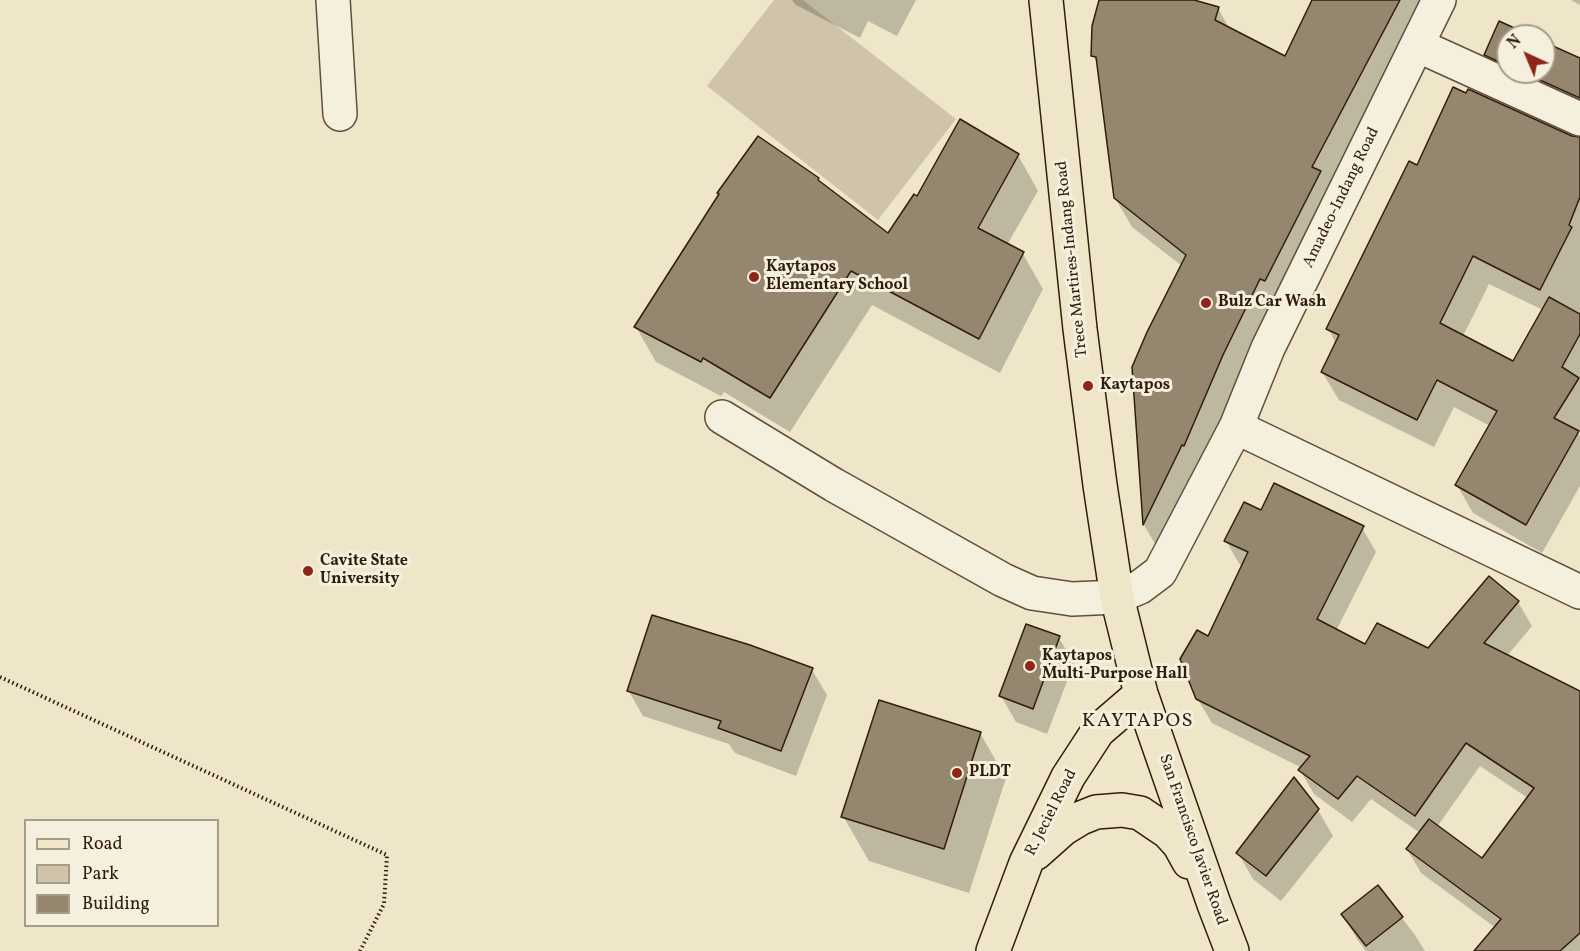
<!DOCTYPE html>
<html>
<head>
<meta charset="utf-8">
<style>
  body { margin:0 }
  #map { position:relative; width:1580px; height:951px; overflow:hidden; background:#efe6ca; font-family:Vollkorn,serif }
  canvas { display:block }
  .legend { position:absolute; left:24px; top:819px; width:195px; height:108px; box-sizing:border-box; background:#f5efdd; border:2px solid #a79b89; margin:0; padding:8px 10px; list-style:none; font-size:18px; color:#321d0c }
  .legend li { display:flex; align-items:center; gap:12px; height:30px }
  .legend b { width:30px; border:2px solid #a79b89 }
  .north { position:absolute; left:1496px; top:24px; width:60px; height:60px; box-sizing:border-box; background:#f5efdd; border:2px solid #a79b89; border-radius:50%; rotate:316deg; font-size:16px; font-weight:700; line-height:24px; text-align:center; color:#321d0c }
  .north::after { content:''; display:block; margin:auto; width:21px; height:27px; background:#8f2418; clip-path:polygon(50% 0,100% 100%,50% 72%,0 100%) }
</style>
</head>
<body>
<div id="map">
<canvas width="1580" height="951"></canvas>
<ul class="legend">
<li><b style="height:8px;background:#efe6ca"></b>Road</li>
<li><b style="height:16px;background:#cfc4aa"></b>Park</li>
<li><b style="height:16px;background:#94866f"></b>Building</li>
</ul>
<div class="north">N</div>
</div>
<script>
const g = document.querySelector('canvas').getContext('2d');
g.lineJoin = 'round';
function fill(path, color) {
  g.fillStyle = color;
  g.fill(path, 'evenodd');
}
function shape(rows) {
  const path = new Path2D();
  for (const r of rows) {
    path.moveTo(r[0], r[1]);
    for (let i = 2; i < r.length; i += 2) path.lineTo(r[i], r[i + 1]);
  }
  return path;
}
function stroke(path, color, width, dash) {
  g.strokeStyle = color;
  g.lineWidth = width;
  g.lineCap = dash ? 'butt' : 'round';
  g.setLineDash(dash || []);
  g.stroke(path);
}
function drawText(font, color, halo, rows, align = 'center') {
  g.font = font + ' Vollkorn,serif';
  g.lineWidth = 6;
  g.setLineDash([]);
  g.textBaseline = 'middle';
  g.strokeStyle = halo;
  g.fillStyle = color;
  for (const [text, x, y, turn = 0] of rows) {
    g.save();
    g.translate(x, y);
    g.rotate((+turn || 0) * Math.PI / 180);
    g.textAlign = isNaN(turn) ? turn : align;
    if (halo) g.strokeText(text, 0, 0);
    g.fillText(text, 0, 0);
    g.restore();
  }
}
const green = shape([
  [774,0,803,0,956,119,878,220,707,86]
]);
const shadow = shape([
  [792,0,916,0,897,36,868,21,860,38,796,5],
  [1101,0,1189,0,1218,8,1230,30,1286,58,1314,0,1420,0,1412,16,1418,26,1160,552,1144,525,1134,367,1182,266,1132,227,1115,198,1099,66,1093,56],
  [1571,0,1580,0,1580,5],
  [1500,23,1528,36,1508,36,1508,72,1544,72,1544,43,1580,60,1580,119,1502,83,1485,55],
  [1572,138,1580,139,1580,430,1578,433,1580,436,1580,486,1542,553,1473,513,1457,485,1490,426,1454,407,1434,447,1339,400,1322,372,1336,344,1328,328,1417,167],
  [1489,284,1543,310,1514,363,1463,336],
  [1018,155,1038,191,1007,245,1023,254,1043,289,1000,373,872,305,790,432,724,392,721,396,656,362,636,327,818,179,820,183,889,235,918,198],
  [1261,512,1362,528,1376,552,1336,631,1365,646,1428,650,1518,602,1532,626,1507,656,1580,692,1580,951,1476,951,1496,928,1421,873,1407,849,1420,833,1371,799,1352,822,1314,794,1300,770,1302,768,1212,723,1197,698,1209,638,1243,566,1240,565,1226,541],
  [1480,766,1528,798,1482,860,1437,827],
  [1059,638,1074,663,1047,734,1016,722,1001,696],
  [812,670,827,695,796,776,735,753,729,744,643,716,628,690],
  [980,733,1006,778,969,893,869,861,843,816],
  [1318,810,1333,836,1281,901,1253,879,1238,853],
  [1378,887,1415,935,1425,951,1366,951,1357,939,1343,915]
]);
const building = shape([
  [1099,0,1194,0,1219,7,1215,20,1285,56,1312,0,1400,0,1312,167,1321,171,1265,281,1260,279,1223,355,1184,446,1182,445,1143,525,1132,367,1147,332,1186,255,1114,198,1096,57,1091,56,1092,26,1099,0],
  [1499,21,1532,36,1508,36,1508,66,1484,55,1499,21],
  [1544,42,1580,58,1580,98,1522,72,1544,72,1544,42],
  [1453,87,1466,93,1468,89,1572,136,1580,137,1580,197,1569,225,1572,227,1540,290,1473,256,1440,323,1513,361,1549,297,1580,314,1580,334,1562,367,1579,378,1554,418,1579,431,1526,525,1455,485,1497,411,1437,380,1417,420,1321,372,1339,335,1326,329,1409,161,1417,165,1453,87],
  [960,119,1019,154,978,228,1024,252,979,339,851,271,770,398,703,358,701,362,634,327,719,194,717,193,758,136,819,178,818,180,888,233,914,194,917,196,960,119],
  [1274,483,1364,526,1317,619,1365,644,1377,623,1428,648,1489,576,1519,601,1484,643,1580,691,1580,933,1560,951,1474,951,1501,919,1406,849,1429,819,1482,858,1534,788,1466,743,1415,816,1357,776,1338,799,1298,770,1310,756,1196,699,1180,659,1197,630,1208,636,1248,552,1224,541,1244,502,1261,510,1274,483],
  [652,615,750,645,813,668,781,751,718,728,721,721,627,691,652,615],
  [1026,624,1060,636,1033,709,999,696,1026,624],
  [879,700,981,732,944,849,841,817,879,700],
  [1294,777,1319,809,1266,876,1236,853,1294,777],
  [1378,885,1403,917,1366,946,1341,914,1378,885]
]);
const path = shape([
  [0,677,387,855,384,904,360,951]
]);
const minor = shape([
  [333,0,340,114],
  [1417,45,1580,119],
  [722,417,834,485,1003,580,1032,593,1072,599,1117,597,1140,587,1160,572,1236,427,1268,348,1439,0],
  [1236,427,1580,592]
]);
const major = shape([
  [1046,0,1080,329,1100,485,1117,597,1141,694,1214,904,1232,951],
  [1036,853,1063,829,1081,818,1096,812,1122,810,1140,813,1168,832,1179,844,1189,862],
  [993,951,1026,863,1068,777,1098,731,1141,694]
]);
const markers = [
  [754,277,6,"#8f2418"],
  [1206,303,6,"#8f2418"],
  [1088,386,6,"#8f2418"],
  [308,571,6,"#8f2418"],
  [1030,666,6,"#8f2418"],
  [957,773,6,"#8f2418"]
];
const streetNames = [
  ["Amadeo-Indang Road",1342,198,-64],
  ["Trece Martires-Indang Road",1073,259,-96],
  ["R. Jeciel Road",1052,813,-63],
  ["San Francisco Javier Road",1192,840,71]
];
const poiNames = [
  ["Kaytapos",766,268],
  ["Elementary School",766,286],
  ["Bulz Car Wash",1218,303],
  ["Kaytapos",1100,386],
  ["Cavite State",320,562],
  ["University",320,580],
  ["Kaytapos",1042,657],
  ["Multi-Purpose Hall",1042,675],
  ["PLDT",969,773]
];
const quarterNames = [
  ["KAYTAPOS",1138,722]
];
fill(green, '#cfc4aa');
fill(shadow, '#0003');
fill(building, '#94866f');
stroke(building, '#321d0c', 1.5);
stroke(minor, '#614f3c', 36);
stroke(major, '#321d0c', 36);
stroke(path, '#321d0c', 4, [1.5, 3]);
stroke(minor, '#f5efdd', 33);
stroke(major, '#efe6ca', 33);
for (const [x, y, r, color] of markers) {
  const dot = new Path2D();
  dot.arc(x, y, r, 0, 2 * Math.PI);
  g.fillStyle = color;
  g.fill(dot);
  stroke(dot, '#f5efdd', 2);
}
drawText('16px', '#321d0c', '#f5efdd', streetNames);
drawText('bold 16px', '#321d0c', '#f5efdd', poiNames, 'left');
g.letterSpacing = '1.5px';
drawText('20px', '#321d0c', '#f5efdd', quarterNames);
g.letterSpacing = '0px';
</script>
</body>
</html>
